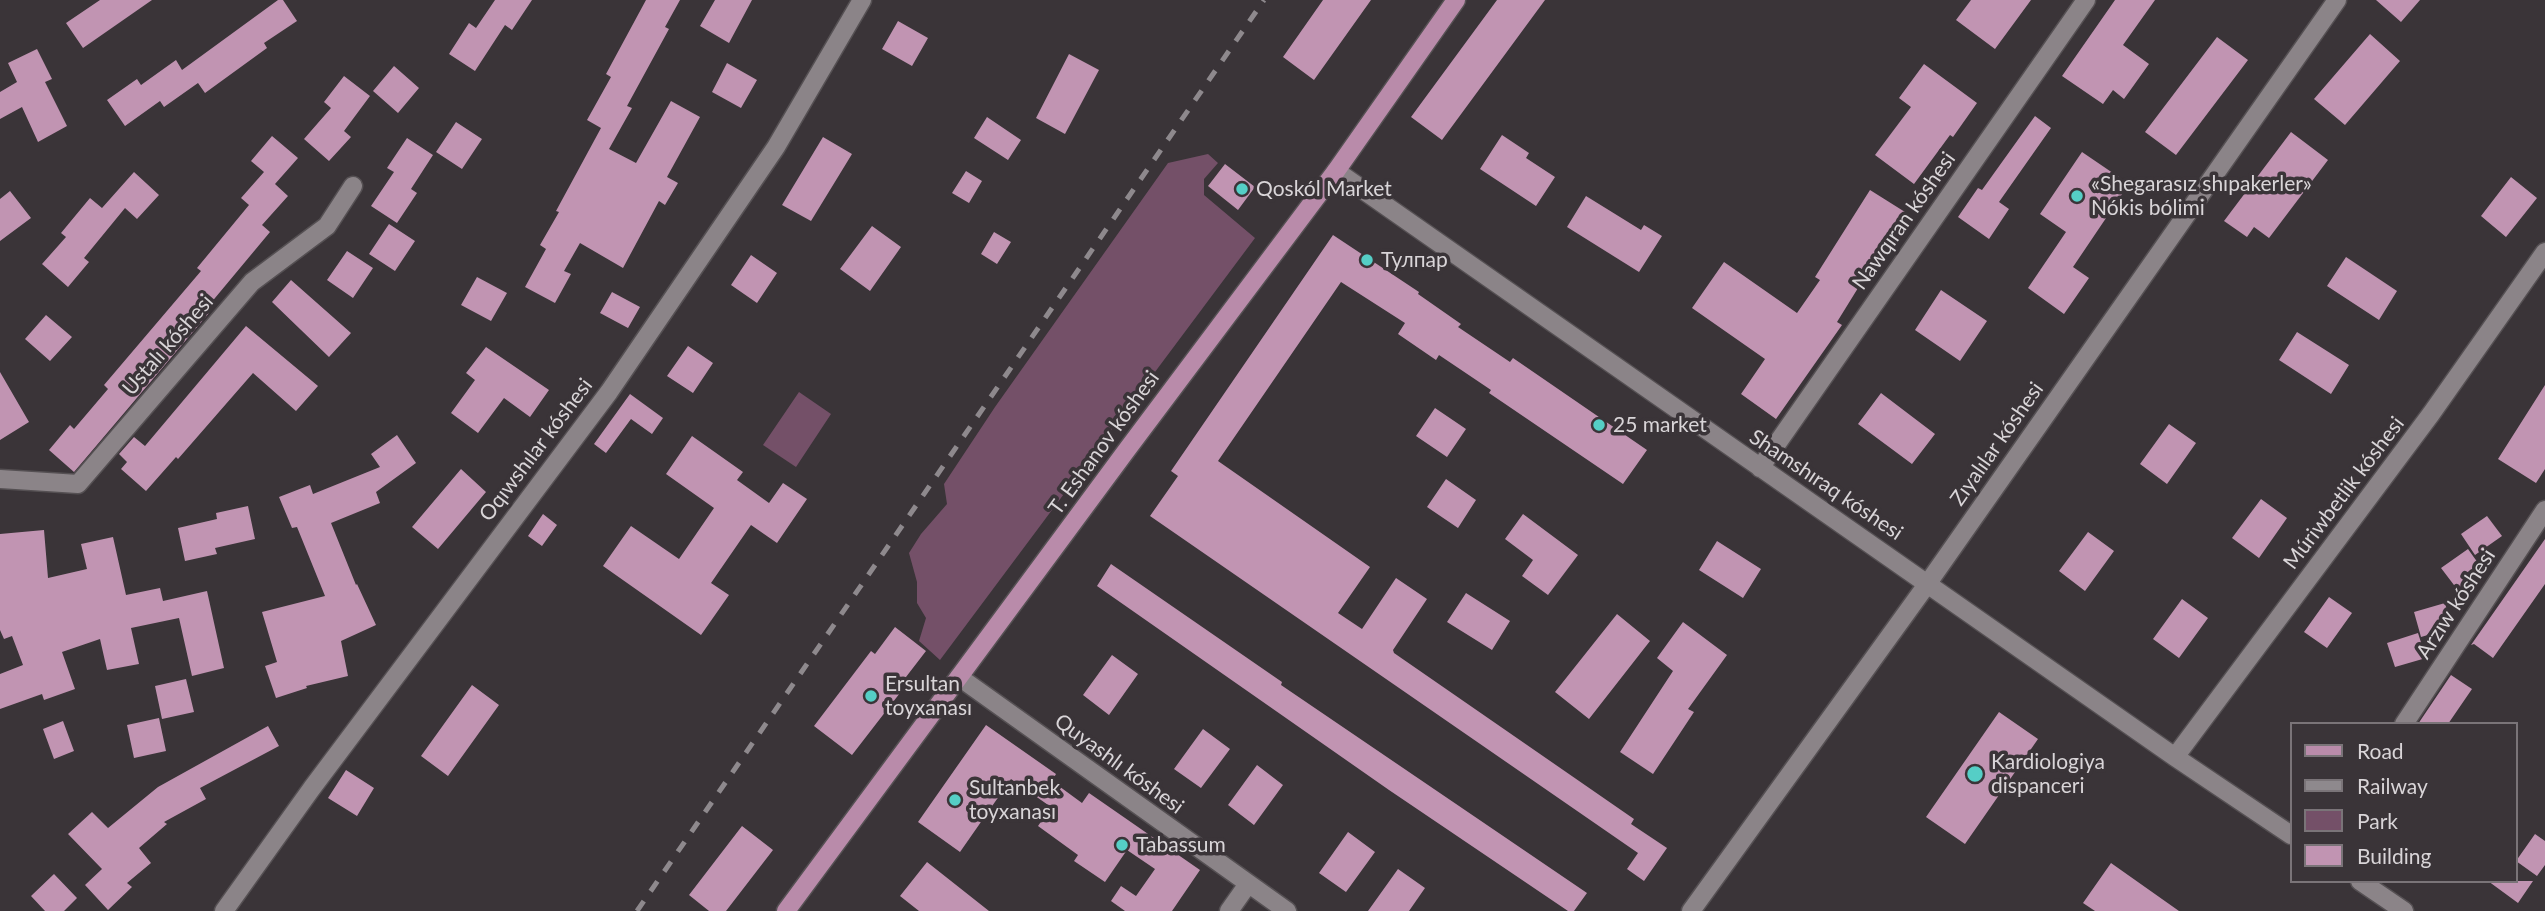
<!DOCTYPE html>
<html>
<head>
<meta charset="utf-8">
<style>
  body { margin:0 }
  #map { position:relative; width:2545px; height:911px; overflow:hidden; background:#3a3438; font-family:Lato,sans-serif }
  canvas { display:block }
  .legend { position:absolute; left:2290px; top:722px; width:228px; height:161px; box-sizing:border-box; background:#3a3438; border:2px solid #7a7478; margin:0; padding:9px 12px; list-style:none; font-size:21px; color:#d9d5d8 }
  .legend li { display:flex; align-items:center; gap:14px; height:35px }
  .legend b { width:35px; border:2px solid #7a7478 }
</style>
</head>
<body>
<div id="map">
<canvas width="2545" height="911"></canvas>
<ul class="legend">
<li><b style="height:9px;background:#b98baa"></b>Road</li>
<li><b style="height:9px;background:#8e898d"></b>Railway</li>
<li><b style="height:19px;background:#745068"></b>Park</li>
<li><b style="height:19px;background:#c194b2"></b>Building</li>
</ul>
</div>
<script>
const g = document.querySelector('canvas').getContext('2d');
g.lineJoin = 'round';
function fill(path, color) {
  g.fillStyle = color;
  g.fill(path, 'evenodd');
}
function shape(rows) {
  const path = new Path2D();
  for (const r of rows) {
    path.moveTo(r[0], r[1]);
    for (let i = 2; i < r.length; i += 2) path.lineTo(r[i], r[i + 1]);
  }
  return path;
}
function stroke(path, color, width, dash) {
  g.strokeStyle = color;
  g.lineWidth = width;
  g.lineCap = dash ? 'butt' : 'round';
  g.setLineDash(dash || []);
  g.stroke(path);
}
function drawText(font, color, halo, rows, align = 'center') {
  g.font = font + ' Lato,sans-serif';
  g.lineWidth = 7;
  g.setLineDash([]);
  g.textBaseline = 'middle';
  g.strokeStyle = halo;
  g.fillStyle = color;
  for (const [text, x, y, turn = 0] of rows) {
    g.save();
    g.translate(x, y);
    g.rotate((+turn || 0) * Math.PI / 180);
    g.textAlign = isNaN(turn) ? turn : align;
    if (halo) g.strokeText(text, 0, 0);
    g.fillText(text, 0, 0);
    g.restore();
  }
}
const green = shape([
  [1208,154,1218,163,1204,179,1204,195,1255,238,940,660,919,641,926,618,917,603,917,582,909,553,921,534,947,504,944,484,995,407,1168,163],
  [799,392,831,414,796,467,763,445]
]);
const building = shape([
  [100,0,152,0,83,48,66,23],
  [278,0,283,0,297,21,264,43,267,48,205,93,198,83,164,107,160,101,125,126,107,100,137,79,141,85,176,60,182,70],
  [495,0,532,0,512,30,505,25,475,71,449,54,469,23,476,28],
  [646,0,680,0,665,27,669,29,627,106,632,108,609,149,636,163,671,101,700,117,667,177,678,183,665,205,659,201,623,268,580,243,564,271,571,274,555,303,525,287,546,249,540,245,559,212,556,211,601,128,587,120,611,77,606,74],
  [715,0,752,0,729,43,700,26],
  [1323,0,1371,0,1314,80,1283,57],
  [1497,0,1545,0,1442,140,1411,117],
  [1971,0,2031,0,1995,49,1956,20],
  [2115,0,2155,0,2123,45,2149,64,2124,99,2113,90,2103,104,2062,76],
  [2376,0,2420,0,2401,22],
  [898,21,928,38,912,66,882,49],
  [2370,34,2400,61,2345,125,2314,99],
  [2217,37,2248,60,2176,155,2145,132],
  [37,49,52,79,45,82,67,126,38,142,22,107,0,119,0,92,17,82,8,63],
  [1069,54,1099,70,1065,134,1036,118],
  [727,63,757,80,741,108,712,92],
  [1924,64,1977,103,1953,137,1950,135,1914,184,1875,155,1911,107,1899,98],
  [394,66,419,88,398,113,373,91],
  [344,76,370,96,344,131,351,137,329,161,304,139,331,108,324,102],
  [2035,116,2051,128,1999,202,2009,209,1989,239,1958,217,1978,188,1982,190],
  [987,117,1021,140,1008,160,974,138],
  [456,122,482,139,462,169,436,152],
  [2291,132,2328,160,2269,238,2254,227,2247,237,2224,221],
  [1502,135,1529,153,1526,158,1555,177,1536,206,1480,169],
  [272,136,298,158,275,184,288,196,262,225,270,232,205,310,209,313,74,472,49,450,70,425,74,429,108,389,104,385,201,271,197,268,249,205,241,198,264,172,251,161],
  [823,137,852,154,811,221,782,205],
  [407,138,433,155,411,189,417,193,397,223,371,206,394,172,387,168],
  [2082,152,2129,184,2073,267,2089,278,2064,314,2028,288,2066,232,2040,214],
  [1225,164,1255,187,1238,210,1208,186],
  [966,171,982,181,969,203,952,193],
  [134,172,159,195,137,219,125,208,84,258,89,262,68,287,42,264,66,237,61,233,90,198,102,208],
  [2511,177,2537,198,2506,237,2481,216],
  [1870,190,1905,212,1837,322,1842,325,1776,419,1741,394,1765,359,1692,308,1724,262,1797,313,1820,280,1815,277],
  [10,191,31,218,0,241,0,199],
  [1586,196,1641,230,1644,225,1662,236,1639,272,1567,227],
  [389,224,415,241,395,271,369,254],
  [872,226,901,247,870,291,840,269],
  [994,232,1011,242,997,264,981,254],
  [1333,235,1419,292,1418,294,1461,324,1458,327,1510,362,1513,358,1647,450,1623,484,1489,393,1491,390,1439,355,1436,360,1398,334,1405,323,1341,282,1218,461,1370,567,1338,613,1362,629,1396,578,1427,599,1393,650,1394,653,1634,819,1631,824,1667,848,1644,881,1627,869,1638,853,1150,516,1178,476,1171,471],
  [347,251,373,268,353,298,327,280],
  [751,255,777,273,757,303,731,285],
  [2346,257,2397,291,2379,320,2327,286],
  [477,277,507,293,491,321,461,305],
  [291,280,351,333,329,357,272,302],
  [1941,290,1987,321,1960,361,1915,330],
  [612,292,640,307,628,328,600,313],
  [46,315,72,337,50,361,25,339],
  [246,326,318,386,296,411,253,373,178,459,176,457,146,491,121,469,127,462,119,454,134,437,145,446],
  [2297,332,2349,365,2331,394,2279,360],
  [688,346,713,363,693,393,667,376],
  [486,347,549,390,530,417,504,398,478,433,451,413,475,380,466,373],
  [0,372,29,422,0,440],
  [2545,385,2545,469,2536,483,2498,459],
  [1881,393,1935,434,1912,464,1858,424],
  [630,394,663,418,652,434,631,419,606,453,594,444],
  [1435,408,1466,429,1447,457,1416,436],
  [2169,424,2196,443,2167,484,2140,464],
  [397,435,416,463,376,492,380,503,331,523,356,585,357,584,376,625,341,641,348,676,306,686,307,688,276,698,265,666,277,662,262,612,325,596,297,527,292,528,279,497,310,485,313,494,380,467,371,454],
  [692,436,743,472,737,480,769,503,783,483,807,499,777,543,751,525,711,583,729,595,701,635,603,566,631,526,679,559,714,508,666,474],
  [461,469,486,492,438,549,412,527],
  [1446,479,1476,500,1458,528,1427,507],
  [2261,499,2287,518,2259,558,2232,538],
  [248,506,255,539,215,548,217,554,185,561,178,528,217,519,216,513],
  [543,514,557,525,542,546,528,536],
  [1523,514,1578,555,1548,595,1522,576,1533,560,1505,539],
  [2487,516,2502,536,2475,555,2461,534],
  [44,530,48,578,87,569,81,544,113,537,126,595,160,588,163,601,207,591,224,668,192,676,179,618,131,628,139,664,107,670,100,639,62,652,75,689,44,700,42,694,0,709,0,674,23,665,12,636,4,639,0,630,0,534],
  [2088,532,2114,551,2085,591,2059,571],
  [2545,539,2545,584,2493,658,2474,644,2471,645],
  [1717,541,1761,569,1743,598,1699,570],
  [2468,549,2483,570,2457,589,2441,568],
  [1111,564,1282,682,1281,685,1587,893,1574,911,1568,911,1389,790,1097,586],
  [1466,593,1510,621,1492,650,1447,622],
  [2329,597,2352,613,2327,648,2304,632],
  [2182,599,2208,618,2179,658,2153,639],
  [2445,603,2452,628,2421,637,2414,612],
  [1617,614,1650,641,1589,719,1555,692],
  [1683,622,1727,655,1688,709,1694,712,1653,774,1620,752,1673,671,1657,658],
  [895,627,926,651,906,677,910,680,852,755,814,726,871,651,875,654],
  [2418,633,2426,658,2395,667,2387,643],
  [1112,655,1138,674,1109,715,1083,695],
  [2451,675,2472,689,2448,724,2418,724],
  [186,679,194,712,162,719,155,686],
  [472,685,499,705,448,776,421,756],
  [1999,712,2038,739,1965,844,1926,817],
  [159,718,166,751,134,758,127,725],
  [63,721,74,751,54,759,43,729],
  [986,725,1056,774,1052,781,1082,803,1089,793,1200,870,1172,911,1125,911,1111,901,1121,886,1136,896,1155,869,1127,850,1105,882,1074,861,1078,855,1038,826,1051,807,1011,779,960,852,918,822],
  [268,726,279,746,200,788,206,799,164,822,167,824,139,848,151,863,127,883,132,887,108,910,85,885,102,869,68,834,92,812,108,828,158,787],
  [1203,729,1230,749,1201,788,1174,769],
  [1257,765,1283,785,1254,825,1228,805],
  [346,770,374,788,357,816,328,798],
  [742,826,773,850,726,911,709,911,689,895],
  [1348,832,1375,852,1346,892,1319,873],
  [2535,834,2545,841,2545,865,2537,876,2516,861],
  [927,862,989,911,919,911,900,896],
  [2111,863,2179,911,2095,911,2083,903],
  [1398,869,1425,888,1409,911,1368,911],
  [54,874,77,898,64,911,45,911,31,896],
  [2488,881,2533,881,2518,903]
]);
const minor = shape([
  [1336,171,2175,757,2291,835],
  [1760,468,2086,0],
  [0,479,78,484,252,282,327,226,353,186],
  [959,677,1287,911],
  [2404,724,2545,510],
  [2175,757,2431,414,2545,252],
  [2360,881,2404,911],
  [224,911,312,788,609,392,776,147,862,0],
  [1229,911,1248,884],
  [1691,911,1928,583,2337,0]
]);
const major = shape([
  [786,911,1126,451,1336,171,1456,0]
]);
const rail = shape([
  [637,911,1264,0]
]);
const markers = [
  [1242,189,7,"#55cec6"],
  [2077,196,7,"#55cec6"],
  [1367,260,7,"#55cec6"],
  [1599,425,7,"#55cec6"],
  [871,696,7,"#55cec6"],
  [1975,774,9,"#55cec6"],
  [955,800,7,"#55cec6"],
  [1122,845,7,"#55cec6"]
];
const poiNames = [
  ["«Shegarasız shıpakerler»",2091,184],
  ["Nókis bólimi",2091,208],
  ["Qoskól Market",1256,189],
  ["Тулпар",1381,260],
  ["25 market",1613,425],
  ["Ersultan",885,684],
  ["toyxanası",885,708],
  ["Kardiologiya",1991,762],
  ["dispanceri",1991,786],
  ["Sultanbek",969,788],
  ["toyxanası",969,812],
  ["Tabassum",1136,845]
];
const streetNames = [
  ["Nawqıran kóshesi",1904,221,-55],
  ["Ustalı kóshesi",168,345,-49],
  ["T. Eshanov kóshesi",1104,443,-54],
  ["Zıyalılar kóshesi",1997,444,-55],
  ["Oqıwshılar kóshesi",536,450,-53],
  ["Shamshıraq kóshesi",1826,485,34],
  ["Múriwbetlik kóshesi",2344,493,-53],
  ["Arzıw kóshesi",2456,604,-57],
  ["Quyashlı kóshesi",1119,764,36]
];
fill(green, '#745068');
fill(building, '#c194b2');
stroke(minor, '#555053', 21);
stroke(major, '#555053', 21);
stroke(minor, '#8b8488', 18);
stroke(major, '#b98baa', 18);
stroke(rail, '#8e898d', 5, [12, 12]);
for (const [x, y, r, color] of markers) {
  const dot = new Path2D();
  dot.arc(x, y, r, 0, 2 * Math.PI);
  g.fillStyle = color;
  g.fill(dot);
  stroke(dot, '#3a3438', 2.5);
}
drawText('21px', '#d9d5d8', '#3a3438', poiNames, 'left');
drawText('21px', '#d9d5d8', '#3a3438', streetNames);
</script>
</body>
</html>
